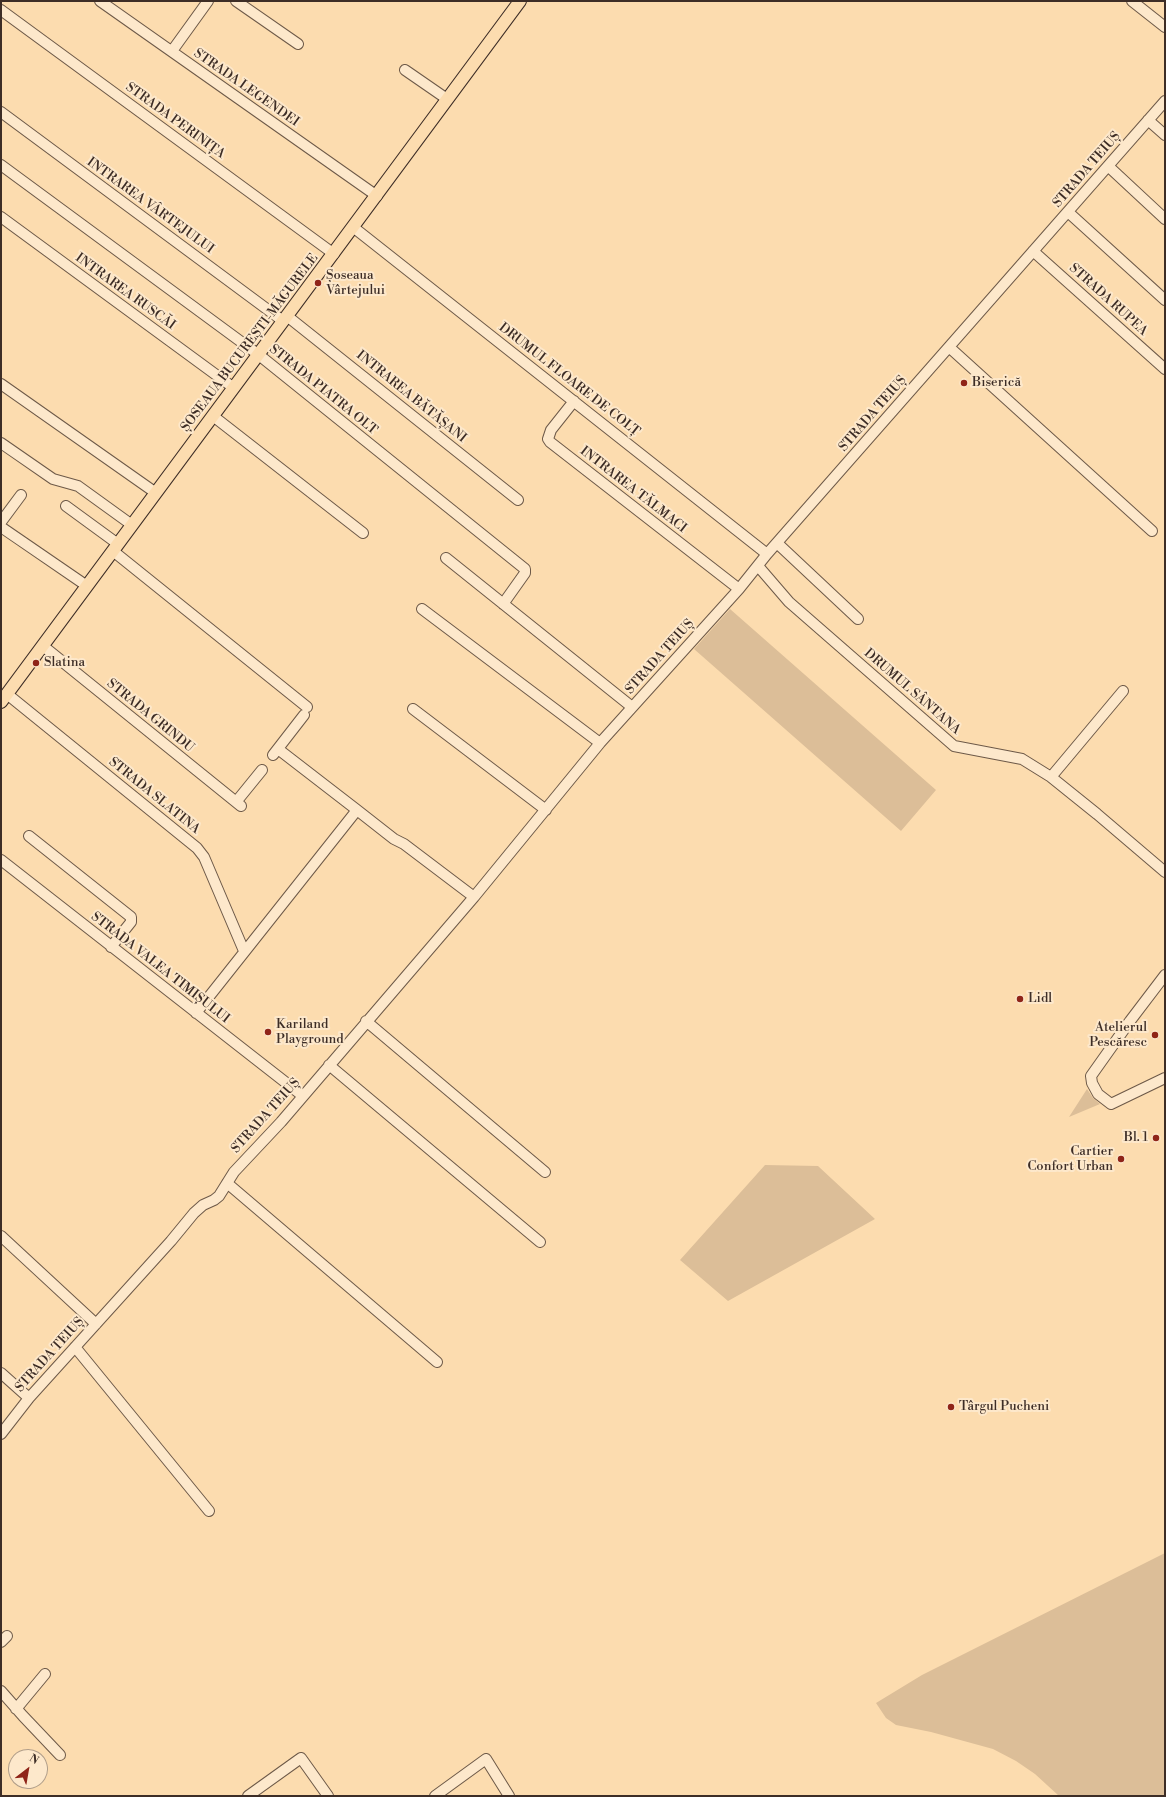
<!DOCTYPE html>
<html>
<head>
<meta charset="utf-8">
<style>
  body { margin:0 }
  #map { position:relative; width:1166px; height:1797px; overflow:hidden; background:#fcdcaf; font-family:"Libre Bodoni",serif }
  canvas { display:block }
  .frame { position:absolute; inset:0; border:2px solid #3d2d26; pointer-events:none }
  .north { position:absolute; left:8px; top:1749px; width:40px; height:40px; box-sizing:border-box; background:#fde8cb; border:1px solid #b09d89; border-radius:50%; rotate:31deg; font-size:11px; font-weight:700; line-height:16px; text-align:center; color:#3d2d26 }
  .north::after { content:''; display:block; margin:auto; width:14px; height:18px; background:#8f2418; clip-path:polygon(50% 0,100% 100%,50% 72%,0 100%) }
</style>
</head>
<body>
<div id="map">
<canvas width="1166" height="1797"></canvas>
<div class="frame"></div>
<div class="north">N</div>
</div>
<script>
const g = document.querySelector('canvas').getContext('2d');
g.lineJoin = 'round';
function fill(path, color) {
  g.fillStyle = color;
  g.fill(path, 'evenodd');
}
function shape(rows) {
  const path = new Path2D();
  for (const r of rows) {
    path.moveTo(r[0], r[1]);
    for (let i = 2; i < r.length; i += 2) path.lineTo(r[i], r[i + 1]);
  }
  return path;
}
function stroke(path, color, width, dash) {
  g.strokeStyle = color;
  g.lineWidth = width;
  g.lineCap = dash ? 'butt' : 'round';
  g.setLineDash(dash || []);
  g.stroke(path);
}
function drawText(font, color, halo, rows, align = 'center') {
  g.font = font + ' "Libre Bodoni",serif';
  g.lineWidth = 4;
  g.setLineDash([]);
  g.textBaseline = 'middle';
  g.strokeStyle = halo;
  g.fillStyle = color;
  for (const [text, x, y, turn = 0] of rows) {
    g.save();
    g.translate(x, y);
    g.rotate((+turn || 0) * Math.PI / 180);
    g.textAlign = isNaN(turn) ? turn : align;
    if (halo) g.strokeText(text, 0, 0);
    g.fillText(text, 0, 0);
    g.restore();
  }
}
const green = shape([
  [730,609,936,790,901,831,694,649],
  [1087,1089,1093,1098,1100,1104,1069,1117],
  [765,1165,818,1166,875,1219,728,1301,680,1260],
  [1165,1553,1165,1796,1059,1796,1035,1774,1016,1761,993,1749,931,1732,896,1725,886,1718,876,1703,922,1675]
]);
const minor = shape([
  [100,1,377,196],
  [236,1,298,44],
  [1132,1,1165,27],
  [1,10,334,254],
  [172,51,208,1],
  [405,70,447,99],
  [1,112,283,321],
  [1148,120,1165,135],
  [1,165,259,355,525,569,525,573,503,604],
  [1108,166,1165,219],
  [1068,212,1165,300],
  [1,217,234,388],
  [353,227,767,554],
  [1033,251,1165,369],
  [287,316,518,500],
  [949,347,1152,531],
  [1,384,156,493],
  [574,401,551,430,548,439,550,442,739,589],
  [213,416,363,533],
  [1,443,53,479,78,486,132,525],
  [66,506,118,544],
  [1,522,21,495],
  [1,527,87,586],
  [777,543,858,619],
  [113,551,307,707],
  [446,558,632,707],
  [758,566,789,602,954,746,1022,759,1051,777,1097,814,1165,872],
  [422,609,600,743],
  [43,646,241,806],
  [7,694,197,848,204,857,244,951],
  [413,709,546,810],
  [278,749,357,810,394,839,404,844,474,897],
  [273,755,304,715],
  [1051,777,1123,691],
  [236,802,262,770],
  [29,836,131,917,131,922,111,947],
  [1,860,303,1096],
  [1165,975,1130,1021,1091,1076,1092,1083,1098,1094,1111,1104,1165,1078],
  [196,1013,357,810],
  [366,1021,545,1172],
  [329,1065,540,1242],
  [227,1183,437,1362],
  [1,1236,96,1324],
  [75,1347,209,1511],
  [1,1373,29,1398],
  [1,1434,29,1398,171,1241,194,1213,203,1205,214,1200,219,1196,234,1172,281,1122,474,897,600,743,739,589,767,554,1165,101],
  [1,1642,7,1636],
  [1,1691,23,1716,60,1755],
  [16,1709,45,1674],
  [248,1796,301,1758,328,1796],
  [435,1796,486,1759,509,1796]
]);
const major = shape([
  [1,702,520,1]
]);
const markers = [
  [318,283,4,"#8f2418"],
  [964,383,4,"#8f2418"],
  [36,663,4,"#8f2418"],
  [1020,999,4,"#8f2418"],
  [268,1032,4,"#8f2418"],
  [1155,1035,4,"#8f2418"],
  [1156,1138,4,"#8f2418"],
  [1121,1159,4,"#8f2418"],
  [951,1407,4,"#8f2418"]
];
const streetNames = [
  ["STRADA LEGENDEI",246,88,35],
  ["STRADA PERINIȚA",175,121,36],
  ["STRADA TEIUȘ",1087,170,-49],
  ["INTRAREA VÂRTEJULUI",150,206,36],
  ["INTRAREA RUSCĂI",125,292,36],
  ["STRADA RUPEA",1108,300,42],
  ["ȘOSEAUA BUCUREȘTI-MĂGURELE",250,343,-53],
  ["DRUMUL FLOARE DE COLȚ",569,380,38],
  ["STRADA PIATRA OLT",323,390,39],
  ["INTRAREA BĂTĂȘANI",411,397,39],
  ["STRADA TEIUȘ",873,414,-49],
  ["INTRAREA TĂLMACI",633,490,38],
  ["STRADA TEIUȘ",660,657,-48],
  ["DRUMUL SÂNTANA",912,692,41],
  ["STRADA GRINDU",150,716,39],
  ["STRADA SLATINA",154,796,39],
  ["STRADA VALEA TIMIȘULUI",160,968,38],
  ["STRADA TEIUȘ",266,1116,-48],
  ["STRADA TEIUȘ",50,1355,-48]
];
const poiNames = [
  ["Șoseaua",326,276],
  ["Vârtejului",326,291],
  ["Biserică",972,383],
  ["Slatina",44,663],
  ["Lidl",1028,999],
  ["Kariland",276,1025],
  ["Playground",276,1040],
  ["Atelierul",1147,1028,"right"],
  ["Pescăresc",1147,1043,"right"],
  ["Bl. 1",1148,1138,"right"],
  ["Cartier",1113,1152,"right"],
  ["Confort Urban",1113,1167,"right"],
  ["Târgul Pucheni",959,1407]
];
fill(green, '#dcbe98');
stroke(minor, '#6d5948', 12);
stroke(major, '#3d2d26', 14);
stroke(minor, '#fde8cb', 10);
stroke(major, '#fcdcaf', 12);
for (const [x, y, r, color] of markers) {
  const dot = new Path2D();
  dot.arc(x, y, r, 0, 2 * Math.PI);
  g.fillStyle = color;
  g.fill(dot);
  stroke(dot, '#fde8cb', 1.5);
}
drawText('13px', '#3d2d26', '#fde8cb', streetNames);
drawText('13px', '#3d2d26', '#fde8cb', poiNames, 'left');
</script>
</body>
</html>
